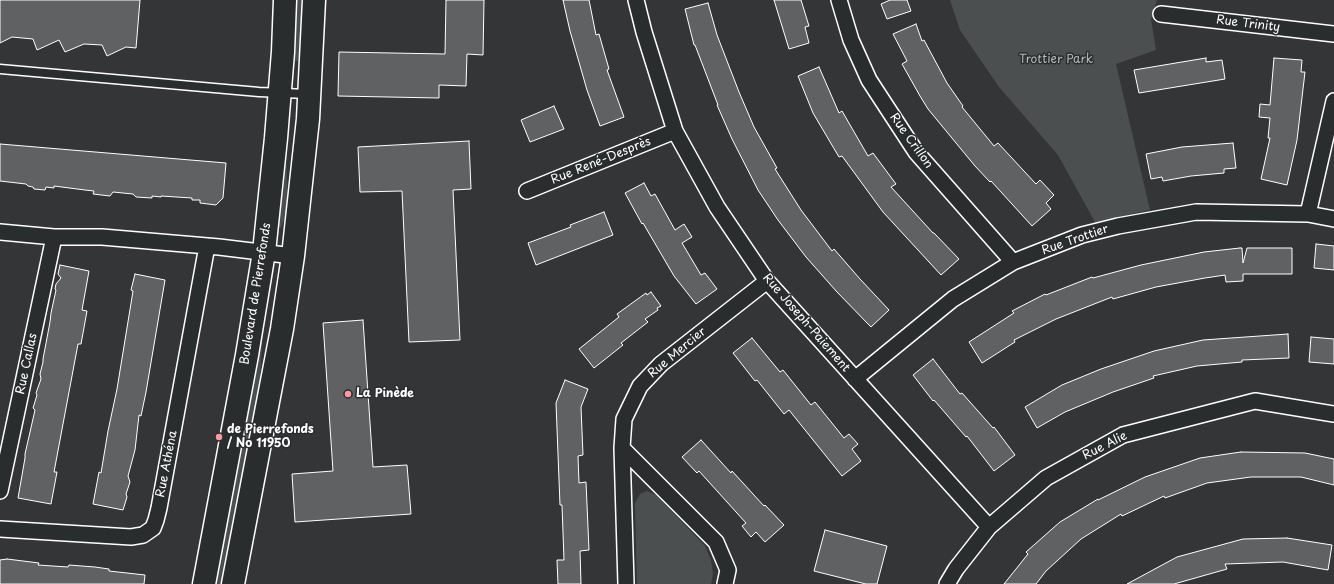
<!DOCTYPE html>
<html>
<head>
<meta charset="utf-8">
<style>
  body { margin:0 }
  canvas { display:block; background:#333536 }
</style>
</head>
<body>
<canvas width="1334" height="584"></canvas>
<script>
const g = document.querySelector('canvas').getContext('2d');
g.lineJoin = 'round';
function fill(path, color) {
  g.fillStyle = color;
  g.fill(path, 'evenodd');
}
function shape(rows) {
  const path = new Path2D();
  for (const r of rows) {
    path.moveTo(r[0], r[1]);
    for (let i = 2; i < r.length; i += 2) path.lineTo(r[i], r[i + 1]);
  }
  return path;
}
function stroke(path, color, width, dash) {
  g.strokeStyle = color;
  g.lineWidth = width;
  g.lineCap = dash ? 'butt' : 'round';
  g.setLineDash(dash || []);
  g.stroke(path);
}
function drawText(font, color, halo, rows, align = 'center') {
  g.font = font + ' "Playpen Sans",sans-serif';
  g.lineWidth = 3;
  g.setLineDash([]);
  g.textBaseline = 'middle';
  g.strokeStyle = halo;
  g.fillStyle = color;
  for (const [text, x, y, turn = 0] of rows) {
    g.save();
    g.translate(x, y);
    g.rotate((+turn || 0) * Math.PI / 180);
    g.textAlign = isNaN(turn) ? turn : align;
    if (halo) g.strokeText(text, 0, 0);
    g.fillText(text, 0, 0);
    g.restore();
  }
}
const green = shape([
  [295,0,301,0,303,16,302,38,298,61,292,61],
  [950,0,1157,0,1151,19,1156,50,1116,64,1150,210,1095,222,1058,155,999,87,960,30],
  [286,156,288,206,286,215,281,228,278,227],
  [263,327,259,394,222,584,214,584],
  [647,491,656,495,705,546,711,560,713,574,711,584,637,584,635,503,640,494]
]);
const building = shape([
  [0,0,140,0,136,48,126,47,107,56,102,45,84,44,65,52,59,40,37,50,33,39,12,37,0,43,0,0],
  [446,0,484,0,483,55,467,54,466,86,439,85,439,98,338,96,339,52,445,54,446,0],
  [563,0,589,0,596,35,599,34,609,69,607,70,624,117,600,126,587,90,570,31,563,0],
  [774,0,801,0,809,26,805,27,809,43,789,49,774,0],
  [890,0,907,0,911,11,887,19,881,4,890,0],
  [708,3,717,35,739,92,754,127,777,168,775,169,801,210,832,251,834,249,860,279,889,310,871,327,837,292,806,257,778,220,758,190,732,139,717,105,718,105,695,45,694,45,685,9,708,3],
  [916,24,922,41,924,40,947,83,963,106,962,107,994,146,998,143,1036,184,1040,180,1054,195,1046,203,1051,209,1032,226,991,181,990,182,975,166,928,109,920,96,902,64,907,61,893,34,916,24],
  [1206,58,1206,62,1222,60,1225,79,1139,93,1134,70,1206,58],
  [1274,58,1302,60,1301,72,1305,72,1297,140,1287,185,1261,179,1270,138,1268,138,1270,118,1259,117,1260,104,1270,105,1274,58],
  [819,67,839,113,842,111,868,156,873,153,896,184,891,187,933,233,934,233,959,259,941,275,883,212,842,156,839,157,813,113,798,76,819,67],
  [554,106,564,129,530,142,521,120,554,106],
  [469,141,471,189,453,190,460,340,409,342,402,191,360,192,358,147,469,141],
  [1233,143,1236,168,1224,169,1224,173,1191,176,1163,181,1162,177,1151,179,1146,154,1182,147,1233,143],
  [0,144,226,163,223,198,216,205,200,203,200,200,192,200,192,198,161,196,161,197,152,196,152,198,136,197,133,194,113,192,110,196,93,194,94,191,85,190,54,186,54,188,46,187,45,190,34,189,33,187,28,186,26,184,0,181,0,144],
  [644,183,651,196,655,194,675,230,684,224,692,237,682,243,701,275,705,273,717,289,696,304,674,276,643,223,642,224,625,193,644,183],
  [604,212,613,235,536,265,528,243,571,227,570,225,604,212],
  [1316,244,1334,246,1334,270,1314,268,1316,244],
  [1240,248,1242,248,1243,263,1247,248,1292,248,1292,274,1243,274,1243,281,1226,282,1225,275,1205,278,1156,287,1113,299,1112,297,1056,319,1014,340,1015,342,982,363,969,342,1014,313,1012,311,1045,294,1046,295,1092,277,1093,278,1141,265,1204,252,1240,248],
  [60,265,89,271,82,310,87,311,81,344,78,344,54,472,57,472,51,504,18,498,25,458,25,454,35,410,33,408,37,395,36,393,41,379,40,374,43,362,43,359,50,322,51,313,56,290,55,289,56,284,61,278,58,274,60,265],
  [135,274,165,280,146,392,141,416,139,415,135,450,128,476,130,482,126,494,127,497,123,510,93,504,99,472,101,473,108,431,117,389,133,291,131,290,135,274],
  [651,292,661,306,657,308,658,310,645,319,648,322,621,343,623,345,594,368,579,349,619,317,617,314,646,293,647,295,651,292],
  [363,320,373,467,407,465,411,514,295,522,292,474,333,471,323,323,363,320],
  [1288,334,1289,358,1242,360,1242,362,1197,366,1153,376,1154,378,1113,392,1065,412,1037,428,1025,407,1062,385,1101,369,1154,351,1203,340,1288,334],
  [1311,337,1334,339,1334,364,1309,362,1311,337],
  [752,338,780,372,783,370,811,405,815,402,844,438,849,434,858,444,852,449,861,461,842,476,789,410,784,414,757,380,755,381,733,353,752,338],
  [933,359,960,394,962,393,993,428,994,427,1015,455,994,471,967,436,966,437,934,400,933,401,913,375,933,359],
  [565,380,588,389,581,407,583,455,578,456,579,483,586,482,589,550,580,551,581,584,558,584,557,560,564,560,562,505,560,505,556,403,565,380],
  [701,440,731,473,732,471,764,506,765,505,784,525,765,542,756,532,751,537,742,526,746,523,699,471,697,473,682,457,701,440],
  [1241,452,1305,453,1334,459,1334,485,1301,477,1251,477,1207,483,1165,498,1164,496,1122,516,1121,514,1081,539,1046,571,1036,584,1004,584,1028,554,1026,552,1060,522,1098,499,1098,500,1145,477,1200,458,1241,452],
  [825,530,887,546,877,584,866,584,814,571,825,530],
  [1287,538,1332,545,1328,570,1283,562,1225,564,1227,569,1174,584,1127,584,1177,557,1243,539,1287,538],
  [7,559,39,563,38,565,68,567,69,565,95,567,109,569,109,571,145,575,144,584,0,584,0,560,7,559]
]);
const service = shape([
  [0,69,259,92,308,94]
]);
const minor = shape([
  [636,0,644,32,675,131,717,207,767,281,989,527],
  [839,0,851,40,869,80,916,152,1013,262],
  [1161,14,1334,34],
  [527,191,675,131],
  [1308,214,1334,101],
  [0,232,54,237,102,237,219,247,293,256],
  [855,379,953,299,1013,262,1082,235,1118,226,1196,212,1308,214,1334,219],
  [622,448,716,542,728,570,725,584],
  [0,491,54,237],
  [0,529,131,537,143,535,153,528,156,520,159,508,207,246],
  [626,584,622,448,624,419,640,386,661,364,767,281],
  [947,584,956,569,989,527,1046,478,1123,435,1255,401,1334,414]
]);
const secondary = shape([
  [204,584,247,355,264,252,276,138,283,52,285,0],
  [233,584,282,329,293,256,308,119,314,0]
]);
const markers = [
  [348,394,4,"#ff9aa2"],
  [219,437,4,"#ff9aa2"]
];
const streetNames = [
  ["Rue Trinity",1248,24,7],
  ["Rue Crillon",911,141,54],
  ["Rue René-Desprès",601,161,-22],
  ["Rue Trottier",1075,240,-19],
  ["Boulevard de Pierrefonds",256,294,-81],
  ["Rue Joseph-Paiement",806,323,49],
  ["Rue Mercier",677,353,-40],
  ["Rue Callas",27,364,-78],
  ["Rue Alie",1105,446,-27],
  ["Rue Athéna",167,464,-79]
];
const parkNames = [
  ["Trottier Park",1056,60]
];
const poiNames = [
  ["La Pinède",356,394],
  ["de Pierrefonds",227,430],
  ["/ No 11950",227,444]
];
fill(green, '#4c4f50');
fill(building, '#5f6162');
stroke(building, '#fff', 1);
stroke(service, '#fff', 11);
stroke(minor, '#fff', 18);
stroke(secondary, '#fff', 25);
stroke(service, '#2a2d2e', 8);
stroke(minor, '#2a2d2e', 15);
stroke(secondary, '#2a2d2e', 22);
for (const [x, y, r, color] of markers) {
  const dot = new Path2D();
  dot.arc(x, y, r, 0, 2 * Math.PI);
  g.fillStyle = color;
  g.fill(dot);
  stroke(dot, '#2a2d2e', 1.5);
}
drawText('12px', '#fff', '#2a2d2e', streetNames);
drawText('12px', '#b7b9b9', '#2a2d2e', parkNames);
drawText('bold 12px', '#fff', '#2a2d2e', poiNames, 'left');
</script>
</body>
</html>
